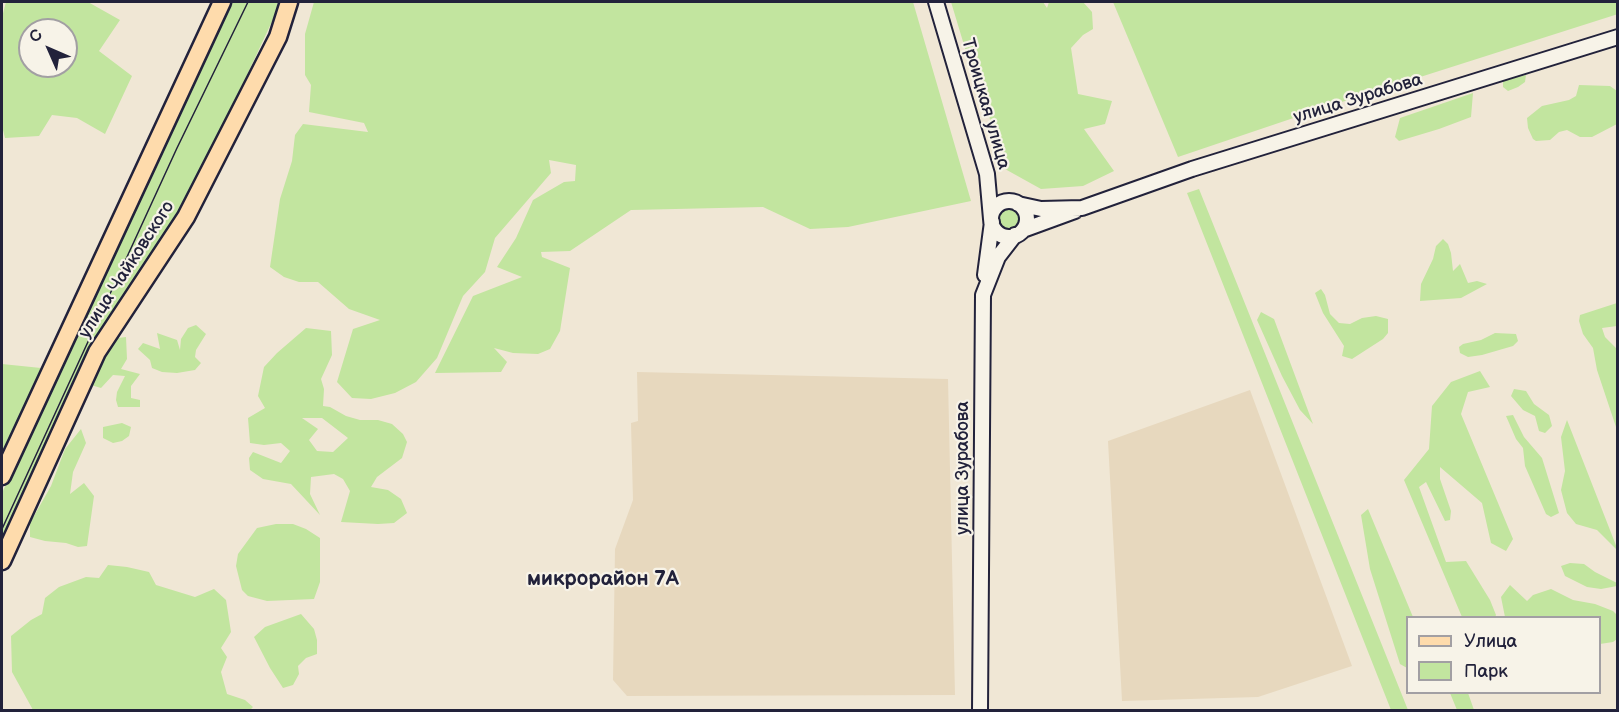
<!DOCTYPE html>
<html>
<head>
<meta charset="utf-8">
<style>
  body { margin:0 }
  #map { position:relative; width:1619px; height:712px; overflow:hidden; background:#f0e7d5; font-family:"Balsamiq Sans",sans-serif }
  canvas { display:block }
  .frame { position:absolute; inset:0; border:3px solid #22223b; pointer-events:none }
  .legend { position:absolute; left:1406px; top:616px; width:195px; height:78px; box-sizing:border-box; background:#f7f3e8; border:2px solid #a29fa3; margin:0; padding:8px 10px; list-style:none; font-size:18px; color:#22223b }
  .legend li { display:flex; align-items:center; gap:12px; height:30px }
  .legend b { width:30px; border:2px solid #a29fa3 }
  .north { position:absolute; left:18px; top:18px; width:60px; height:60px; box-sizing:border-box; background:#f7f3e8; border:2px solid #a29fa3; border-radius:50%; rotate:315deg; font-size:16px; font-weight:700; line-height:24px; text-align:center; color:#22223b }
  .north::after { content:''; display:block; margin:auto; width:21px; height:27px; background:#22223b; clip-path:polygon(50% 0,100% 100%,50% 72%,0 100%) }
</style>
</head>
<body>
<div id="map">
<canvas width="1619" height="712"></canvas>
<div class="frame"></div>
<ul class="legend">
<li><b style="height:8px;background:#fedbac"></b>Улица</li>
<li><b style="height:16px;background:#c2e59f"></b>Парк</li>
</ul>
<div class="north">С</div>
</div>
<script>
const g = document.querySelector('canvas').getContext('2d');
g.lineJoin = 'round';
function fill(path, color) {
  g.fillStyle = color;
  g.fill(path, 'evenodd');
}
function shape(rows) {
  const path = new Path2D();
  for (const r of rows) {
    if (r.length === 3) {
      path.moveTo(r[0] + r[2], r[1]);
      path.arc(r[0], r[1], r[2], 0, 2 * Math.PI);
      continue;
    }
    path.moveTo(r[0], r[1]);
    for (let i = 2; i < r.length; i += 2) path.lineTo(r[i], r[i + 1]);
  }
  return path;
}
function stroke(path, color, width, dash) {
  g.strokeStyle = color;
  g.lineWidth = width;
  g.lineCap = dash ? 'butt' : 'round';
  g.setLineDash(dash || []);
  g.stroke(path);
}
function drawText(font, color, halo, rows, align = 'center') {
  g.font = font + ' "Balsamiq Sans",sans-serif';
  g.lineWidth = 4.5;
  g.setLineDash([]);
  g.textBaseline = 'middle';
  g.strokeStyle = halo;
  g.fillStyle = color;
  for (const [text, x, y, turn = 0] of rows) {
    g.save();
    g.translate(x, y);
    g.rotate((+turn || 0) * Math.PI / 180);
    g.textAlign = isNaN(turn) ? turn : align;
    if (halo) g.strokeText(text, 0, 0);
    g.fillText(text, 0, 0);
    g.restore();
  }
}
const built = shape([
  [637,372,948,379,955,695,627,696,613,680,615,549,633,500,631,423,638,421],
  [1250,390,1352,666,1258,697,1122,701,1108,441]
]);
const green = shape([
  [6,2,88,2,120,20,99,51,132,76,105,134,77,118,52,115,39,136,5,138,2,126,2,17],
  [30,30,66,30,66,66,30,66],
  [230,2,278,2,275,15,197,182,154,262,89,351,2,539,2,493],
  [314,2,913,2,971,201,848,227,810,229,763,207,631,210,570,251,541,252,542,257,570,268,560,331,550,349,538,354,513,353,494,348,507,362,501,372,435,373,473,296,522,277,497,267,516,238,533,200,564,182,575,181,576,165,549,160,551,173,495,238,485,272,463,296,437,358,416,382,395,393,371,399,352,398,337,382,353,329,380,320,349,309,318,282,299,282,284,277,270,267,280,199,292,161,295,135,303,124,368,132,364,123,309,112,311,85,305,75,305,34],
  [951,2,1043,2,1047,8,1049,2,1083,2,1092,12,1093,29,1083,35,1071,48,1078,94,1112,101,1105,124,1084,129,1114,171,1083,186,1041,189,1005,169,989,116,971,68],
  [1113,2,1617,2,1618,14,1326,107,1178,157],
  [1526,75,1525,82,1518,87,1508,91,1503,87,1503,81],
  [1579,85,1610,86,1617,91,1617,124,1592,137,1580,137,1567,130,1559,132,1550,140,1536,141,1533,139,1528,128,1527,118,1542,106,1569,100,1576,96],
  [1473,93,1471,117,1439,129,1399,141,1395,137,1400,118],
  [1199,189,1408,710,1391,710,1187,193],
  [1009,219,11],
  [1443,239,1448,244,1451,253,1453,271,1460,264,1468,283,1477,281,1487,284,1461,298,1420,301,1421,284,1433,259,1436,246],
  [1321,289,1325,295,1330,314,1339,323,1350,324,1362,318,1376,316,1388,319,1388,333,1383,339,1352,359,1342,356,1344,346,1323,313,1315,293],
  [1617,303,1617,326,1602,328,1605,337,1617,349,1617,430,1597,370,1593,348,1583,334,1579,321,1580,315],
  [1261,312,1274,319,1313,424,1300,410,1282,376,1257,320],
  [196,325,206,334,196,350,195,357,201,363,195,370,177,373,162,372,152,368,150,360,138,349,143,343,160,349,157,333,177,340,180,350,181,339,188,328],
  [306,328,331,331,332,355,321,379,324,389,323,406,330,407,346,416,360,420,378,420,392,424,403,434,407,442,402,458,377,477,371,487,388,490,401,499,407,513,394,523,378,524,341,522,350,491,343,479,334,474,311,477,310,494,320,515,291,484,263,479,250,470,249,458,253,452,281,463,290,451,281,443,264,445,250,443,248,418,265,408,258,396,264,367,277,353],
  [302,418,322,418,348,438,333,452,317,451,309,440,318,429],
  [1495,333,1516,334,1518,341,1513,346,1482,355,1468,357,1460,353,1459,347,1463,344,1481,340],
  [126,337,127,359,121,369,140,374,131,386,131,398,140,400,140,407,118,407,116,400,117,392,125,376,113,375,101,388,91,385,95,373,103,359,118,338],
  [2,364,41,368,2,456],
  [1480,371,1490,387,1468,392,1461,414,1513,539,1506,551,1491,543,1482,503,1440,467,1440,479,1451,511,1450,520,1445,521,1426,482,1419,487,1446,562,1466,561,1490,600,1496,615,1495,617,1462,617,1404,480,1429,449,1432,406,1451,382],
  [1514,389,1526,391,1534,404,1549,415,1552,426,1545,433,1539,431,1535,416,1523,410,1511,396],
  [1513,415,1524,437,1542,458,1559,513,1551,517,1546,514,1525,466,1523,448,1516,439,1506,416],
  [1567,420,1617,548,1617,550,1597,530,1576,524,1567,513,1561,490,1565,471,1561,437],
  [122,423,131,427,129,436,122,441,113,443,103,438,103,427],
  [81,429,86,443,73,472,70,494,84,483,94,496,87,546,78,547,66,543,45,541,30,537,30,523,51,486,65,449],
  [1368,509,1413,617,1408,618,1407,668,1400,664,1370,569,1361,515],
  [276,524,293,524,306,529,320,538,320,582,314,599,267,601,248,596,242,590,236,566,238,554,257,528],
  [1570,563,1584,564,1595,572,1617,583,1617,586,1601,589,1587,587,1565,576,1561,566],
  [108,565,127,567,149,572,156,585,195,597,214,589,226,600,231,632,221,648,227,657,221,672,227,694,245,700,253,707,250,710,33,710,12,672,11,636,31,620,42,614,45,598,59,587,86,577,99,578],
  [1510,585,1527,601,1533,595,1551,589,1573,600,1595,604,1613,611,1617,615,1617,639,1613,642,1600,644,1600,618,1505,617,1501,597],
  [301,614,314,629,317,640,317,654,306,658,298,666,299,674,293,685,283,688,270,668,254,637,265,627],
  [1450,693,1468,693,1474,710,1457,710]
]);
const minor = shape([
  [936,2,987,174,991,219],
  [1009,219,18],
  [1018,204,1041,209,1082,208,1192,169,1618,37],
  [1023,230,1075,211],
  [985,275,992,222],
  [980,710,983,295,998,257,1015,235]
]);
const major = shape([
  [2,476,222,2],
  [2,561,97,352,186,217,278,37,289,2]
]);
const tram = shape([
  [2,529,177,148,248,2]
]);
const streetNames = [
  ["улица Зурабова",1358,99,-17],
  ["Троицкая улица",985,104,74],
  ["улица Чайковского",127,270,-57],
  ["улица Зурабова",963,468,-90]
];
const quarterNames = [
  ["микрорайон 7А",603,580]
];
fill(built, '#e7d8be');
fill(green, '#c2e59f');
stroke(minor, '#22223b', 18);
stroke(major, '#22223b', 21);
stroke(minor, '#f7f3e8', 14);
stroke(major, '#fedbac', 16);
stroke(tram, '#22223b', 1.5);
drawText('18px', '#22223b', '#f7f3e8', streetNames);
drawText('bold 21px', '#22223b', '#f7f3e8', quarterNames);
</script>
</body>
</html>
